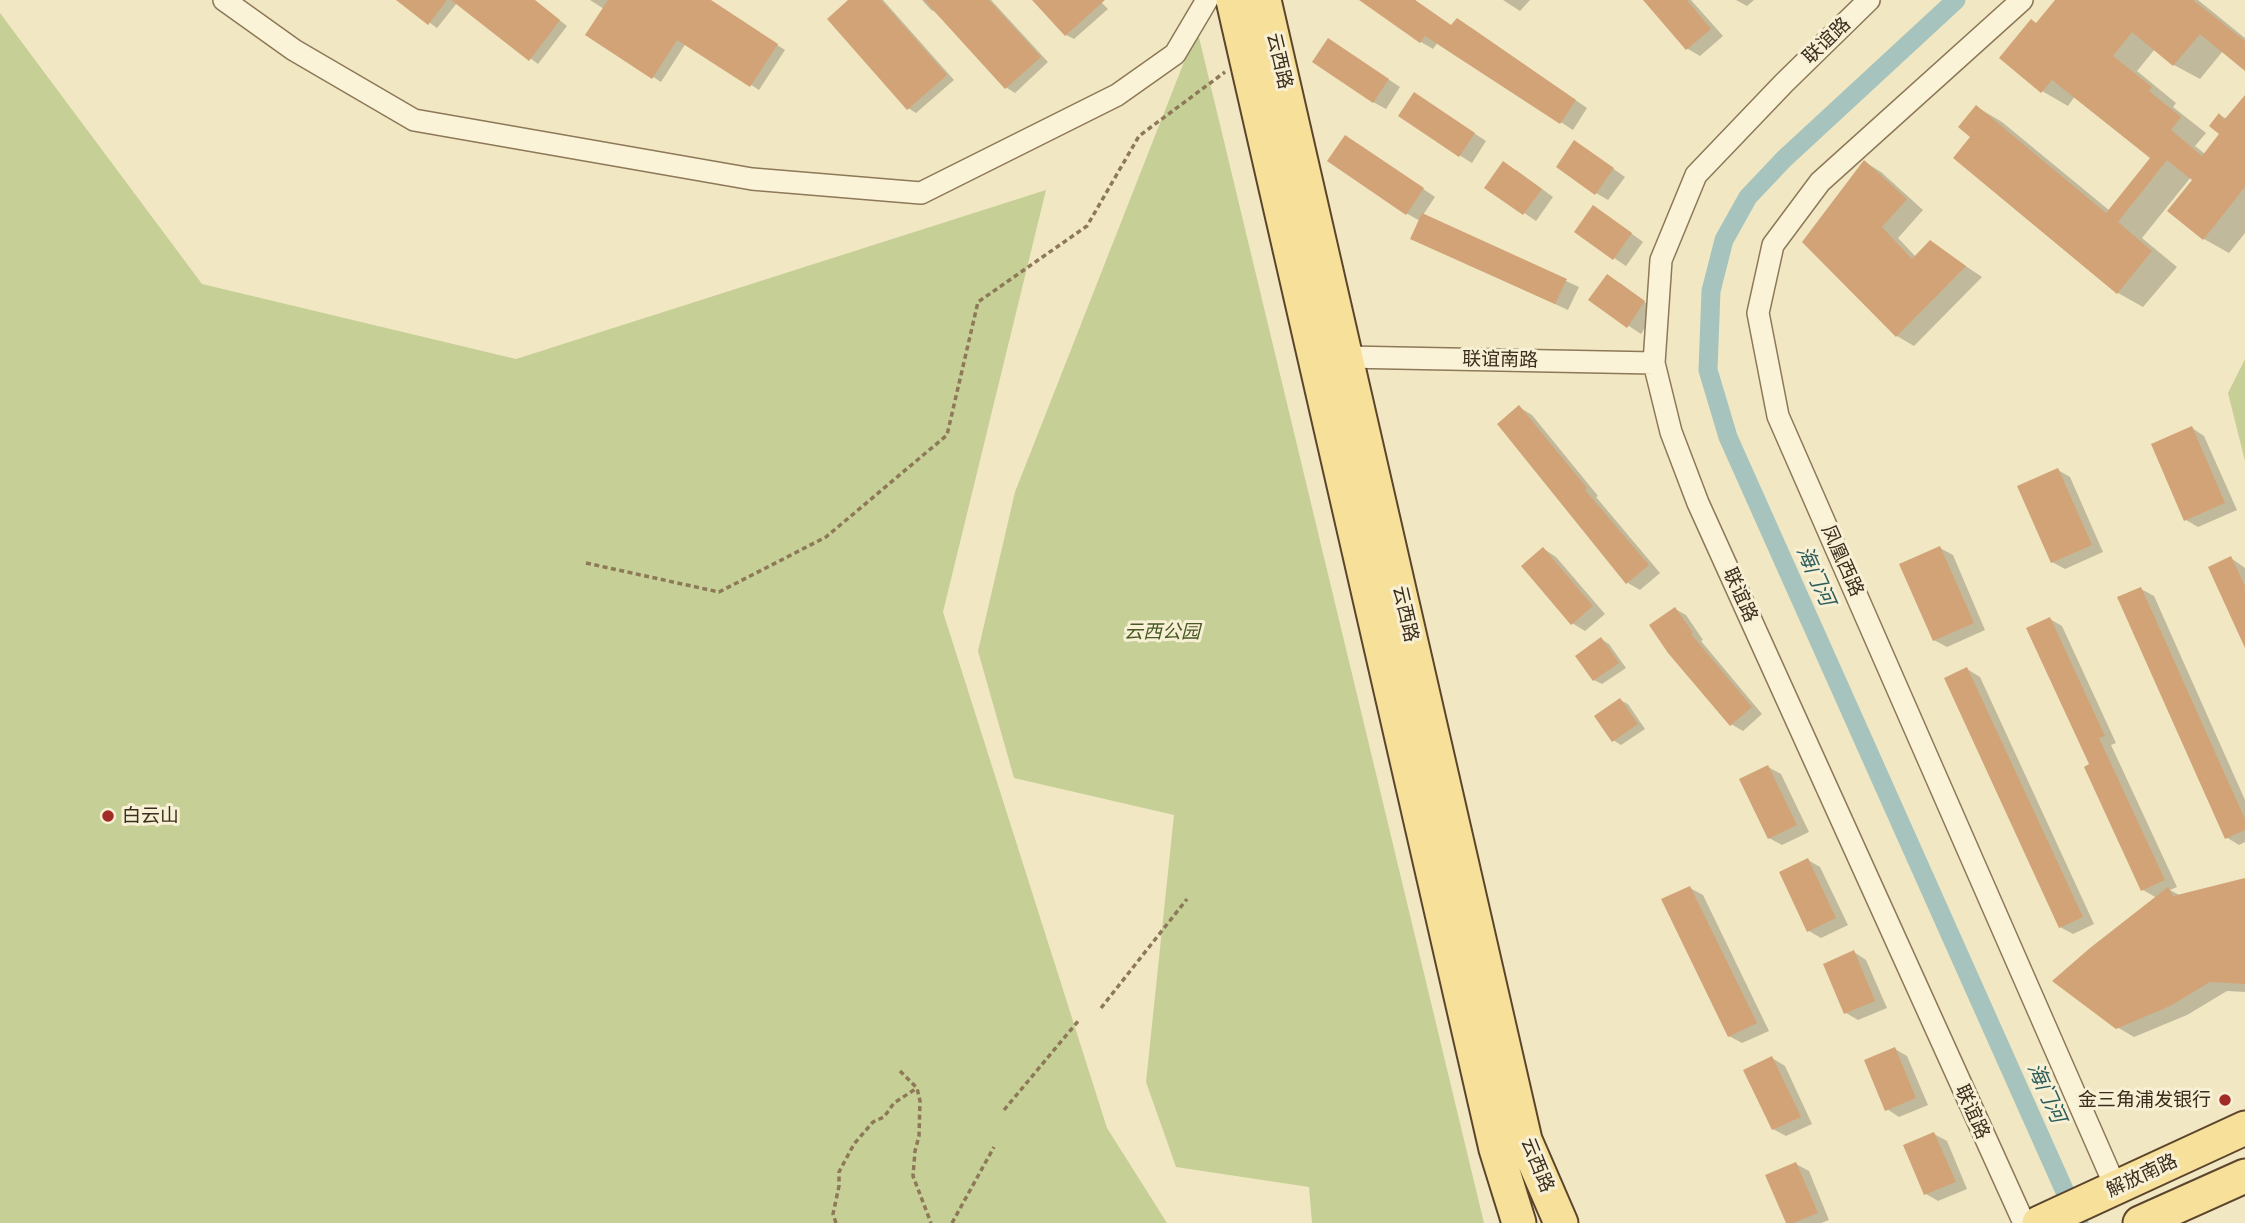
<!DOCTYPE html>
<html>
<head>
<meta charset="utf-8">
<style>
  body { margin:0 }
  canvas { display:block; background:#f1e7c3 }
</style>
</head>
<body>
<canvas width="2245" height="1223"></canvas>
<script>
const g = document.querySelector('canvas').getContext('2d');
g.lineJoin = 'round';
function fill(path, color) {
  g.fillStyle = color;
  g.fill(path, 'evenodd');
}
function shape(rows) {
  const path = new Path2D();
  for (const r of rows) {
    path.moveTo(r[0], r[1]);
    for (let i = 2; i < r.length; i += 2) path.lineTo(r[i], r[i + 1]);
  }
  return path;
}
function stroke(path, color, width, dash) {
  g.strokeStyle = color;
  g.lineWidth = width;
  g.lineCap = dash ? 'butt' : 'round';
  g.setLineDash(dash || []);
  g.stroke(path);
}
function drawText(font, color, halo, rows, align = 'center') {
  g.font = font + ' Literata,"Noto Sans SC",serif';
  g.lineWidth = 6;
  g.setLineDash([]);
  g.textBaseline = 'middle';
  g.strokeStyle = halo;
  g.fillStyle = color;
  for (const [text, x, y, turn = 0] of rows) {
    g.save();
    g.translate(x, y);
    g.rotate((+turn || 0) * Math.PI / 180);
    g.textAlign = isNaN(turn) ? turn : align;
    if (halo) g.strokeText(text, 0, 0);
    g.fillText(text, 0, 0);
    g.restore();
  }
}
const green = shape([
  [0,13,202,284,516,359,1046,190,943,612,1107,1128,1167,1223,0,1223],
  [1197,29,1484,1223,1312,1223,1309,1187,1176,1167,1146,1082,1174,815,1014,778,978,651,1015,492],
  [2245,359,2245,461,2228,393]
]);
const shadow = shape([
  [399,0,534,0,567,26,538,64,457,3,437,28],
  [590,0,708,0,785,50,759,90,686,43,661,82,588,34,604,9],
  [851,0,883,0,954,80,916,113,908,108],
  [922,0,991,0,1048,62,1015,93,1007,88,940,14,931,10],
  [1034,0,1099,0,1108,9,1074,39,1066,35],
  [1361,0,1415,0,1453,27,1470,27,1587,108,1573,130,1438,42,1433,49,1421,42],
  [1503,0,1530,0,1520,11],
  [1645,0,1691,0,1723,36,1700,56,1688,49],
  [1736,0,1754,0,1747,6],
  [2057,0,2198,0,2245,38,2245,68,2223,51,2200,79,2174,65,2155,49,2137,71,2176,103,2173,107,2206,133,2195,146,2205,154,2222,134,2220,115,2227,119,2245,110,2245,233,2229,253,2204,239,2195,180,2191,177,2142,238,2177,267,2143,307,2118,293,1972,137,1977,107,2002,122,2110,211,2153,158,2075,96,2068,106,2042,91,2037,24],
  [1341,48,1400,87,1386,109,1373,102],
  [1427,102,1486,141,1472,163,1459,155],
  [1358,144,1435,197,1423,215,1579,287,1568,310,1425,245,1420,221,1406,213],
  [1587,150,1625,177,1608,200,1596,193],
  [1865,162,1881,172,1923,210,1898,238,1916,257,1930,242,1982,277,1914,346,1897,336,1804,242],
  [1516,170,1553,197,1536,221,1486,187],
  [1606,215,1643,242,1626,266,1614,258],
  [1620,283,1656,311,1641,334,1590,300],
  [1519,407,1532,415,1598,496,1596,497,1660,573,1640,590,1628,583],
  [2192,428,2204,436,2237,510,2198,527,2186,520],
  [2058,470,2070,477,2103,552,2065,569,2052,562],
  [1940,548,1953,555,1985,630,1947,647,1934,640],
  [1544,549,1556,557,1605,614,1585,631,1572,623],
  [2231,558,2245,568,2245,644],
  [2141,589,2154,596,2245,800,2245,842,2239,845,2226,837],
  [1675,609,1686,615,1703,640,1701,641,1762,714,1743,731,1731,724],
  [2050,619,2062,626,2116,743,2111,745,2177,887,2170,890,2181,896,2245,880,2245,992,2227,991,2187,1015,2134,1037,2117,1027,2157,898,2143,890,2092,765],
  [1601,639,1609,644,1626,668,1602,684,1594,680],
  [1967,669,1980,677,2094,924,2073,934,2060,927],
  [1620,700,1628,704,1645,729,1621,745,1613,740],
  [1768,767,1781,774,1809,832,1782,845,1769,838],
  [1808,860,1820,867,1848,925,1821,938,1809,931],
  [1690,888,1703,895,1769,1031,1742,1043,1729,1036],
  [1854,952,1866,960,1887,1008,1858,1020,1846,1013],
  [1895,1049,1907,1056,1928,1105,1899,1117,1887,1109],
  [1772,1058,1785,1066,1812,1124,1786,1136,1773,1129],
  [1934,1134,1947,1141,1967,1189,1938,1201,1926,1194],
  [1796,1164,1809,1171,1829,1220,1821,1223,1787,1223]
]);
const canal = shape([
  [1956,0,1784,159,1748,197,1724,240,1711,291,1708,370,1728,437,2079,1223]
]);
const building = shape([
  [396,0,447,0,428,25],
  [451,0,535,0,560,20,529,61],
  [608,0,711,0,778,44,750,87,677,40,652,79,585,35],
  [848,0,881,0,947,75,907,110,827,19],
  [924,0,989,0,1041,57,1005,89],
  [1032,0,1105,0,1065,36],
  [1359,0,1415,0,1451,25,1457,18,1576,100,1560,124,1425,36,1420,43],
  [1643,0,1687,0,1711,29,1686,50],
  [2055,0,2193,0,2245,41,2245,71,2200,34,2173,66,2132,32,2113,56,2152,87,2149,91,2181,117,2171,130,2202,156,2219,134,2209,126,2219,113,2224,120,2245,95,2245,187,2203,240,2167,211,2192,180,2167,160,2118,222,2152,251,2117,294,1953,158,1970,137,1958,127,1976,105,2106,213,2150,158,2052,80,2041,93,1999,58,2031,19,2036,23],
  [1328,38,1389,79,1373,103,1312,62],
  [1414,92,1475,133,1459,157,1398,116],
  [1345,135,1424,188,1406,215,1327,161],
  [1574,140,1614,168,1595,195,1556,167],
  [1864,160,1907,199,1882,227,1912,259,1930,240,1966,266,1896,337,1802,242],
  [1503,161,1542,189,1523,215,1484,188],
  [1593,205,1632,233,1613,260,1574,232],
  [1422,213,1567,279,1555,304,1410,239],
  [1607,274,1645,301,1627,328,1588,300],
  [1519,405,1587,488,1585,490,1649,565,1626,584,1497,424],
  [2192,426,2225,503,2184,521,2151,444],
  [2058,468,2092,545,2051,563,2017,486],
  [1940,546,1974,623,1933,641,1899,564],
  [1543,547,1593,606,1571,625,1521,566],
  [2231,556,2245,586,2245,648,2208,567],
  [2141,587,2245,819,2245,830,2225,839,2117,597],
  [1675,607,1693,633,1691,634,1752,707,1730,726,1668,653,1649,625],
  [2050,617,2105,736,2099,738,2165,880,2141,891,2084,767,2089,764,2026,628],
  [1601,637,1619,663,1593,681,1575,656],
  [1967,667,2083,917,2059,928,1944,678],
  [1620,698,1638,724,1612,742,1594,716],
  [1768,765,1797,825,1768,839,1739,779],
  [1808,858,1836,918,1807,932,1779,872],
  [2245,878,2245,984,2210,982,2170,1006,2116,1029,2052,981,2090,948,2168,887,2173,896],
  [1690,886,1757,1023,1728,1037,1661,899],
  [1854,950,1875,1001,1844,1014,1823,964],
  [1895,1047,1916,1098,1885,1111,1864,1060],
  [1772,1056,1801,1117,1772,1130,1743,1070],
  [1934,1132,1956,1182,1924,1195,1903,1145],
  [1796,1162,1818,1213,1793,1223,1786,1223,1765,1175]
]);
const path = shape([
  [586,563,719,592,826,537,947,435,978,302,1087,226,1139,136,1225,72],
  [1101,1008,1187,899],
  [900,1071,917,1088,920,1101,919,1136,915,1151,913,1176,931,1223],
  [1004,1110,1079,1020],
  [836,1223,833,1214,839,1186,839,1172,854,1144,873,1122,884,1117,894,1103,917,1088],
  [952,1223,994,1147]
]);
const street = shape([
  [224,0,294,50,414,120,752,179,921,193,1117,95,1175,54,1207,0],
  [1869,0,1784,83,1696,175,1661,260,1654,363,1671,432,1698,503,2024,1223],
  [2022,0,1820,182,1773,245,1758,313,1778,416,2116,1188],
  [1346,357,1654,363]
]);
const primary = shape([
  [1233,0,1496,1149,1519,1223],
  [1264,0,1525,1140,1561,1223],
  [2039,1223,2245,1128],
  [2140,1223,2245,1176]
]);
const markers = [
  [108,816,7,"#a12b24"],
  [2225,1100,7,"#a12b24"]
];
const streetNames = [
  ["联谊路",1827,41,-44],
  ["云西路",1279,61,77],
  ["联谊南路",1500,360,1],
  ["凤凰西路",1842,561,66],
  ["联谊路",1740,595,66],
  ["云西路",1405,614,77],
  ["联谊路",1972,1112,66],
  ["云西路",1537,1165,68],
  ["解放南路",2142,1176,-25]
];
const parkNames = [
  ["云西公园",1162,632]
];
const poiNames = [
  ["白云山",122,816],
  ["金三角浦发银行",2211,1100,"right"]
];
const waterNames = [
  ["海门河",1815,576,66],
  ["海门河",2046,1093,66]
];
fill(green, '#c6d096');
fill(shadow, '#0003');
stroke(canal, '#a6c4bd', 19);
fill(building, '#d2a377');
stroke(street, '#8d7858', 24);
stroke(primary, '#5b452d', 37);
stroke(path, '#8d7858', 3.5, [5, 3.5]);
stroke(street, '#fbf3d8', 21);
stroke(primary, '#f7e099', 33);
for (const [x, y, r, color] of markers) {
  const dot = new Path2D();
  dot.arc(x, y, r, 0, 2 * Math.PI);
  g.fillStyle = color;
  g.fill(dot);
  stroke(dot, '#f8f0d4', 2.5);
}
drawText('19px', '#3c2e1e', '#f8f0d4', streetNames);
drawText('italic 19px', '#485a23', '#f8f0d4', parkNames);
drawText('19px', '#3c2e1e', '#f8f0d4', poiNames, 'left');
drawText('italic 21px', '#2c5d5d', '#f8f0d4', waterNames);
</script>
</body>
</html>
